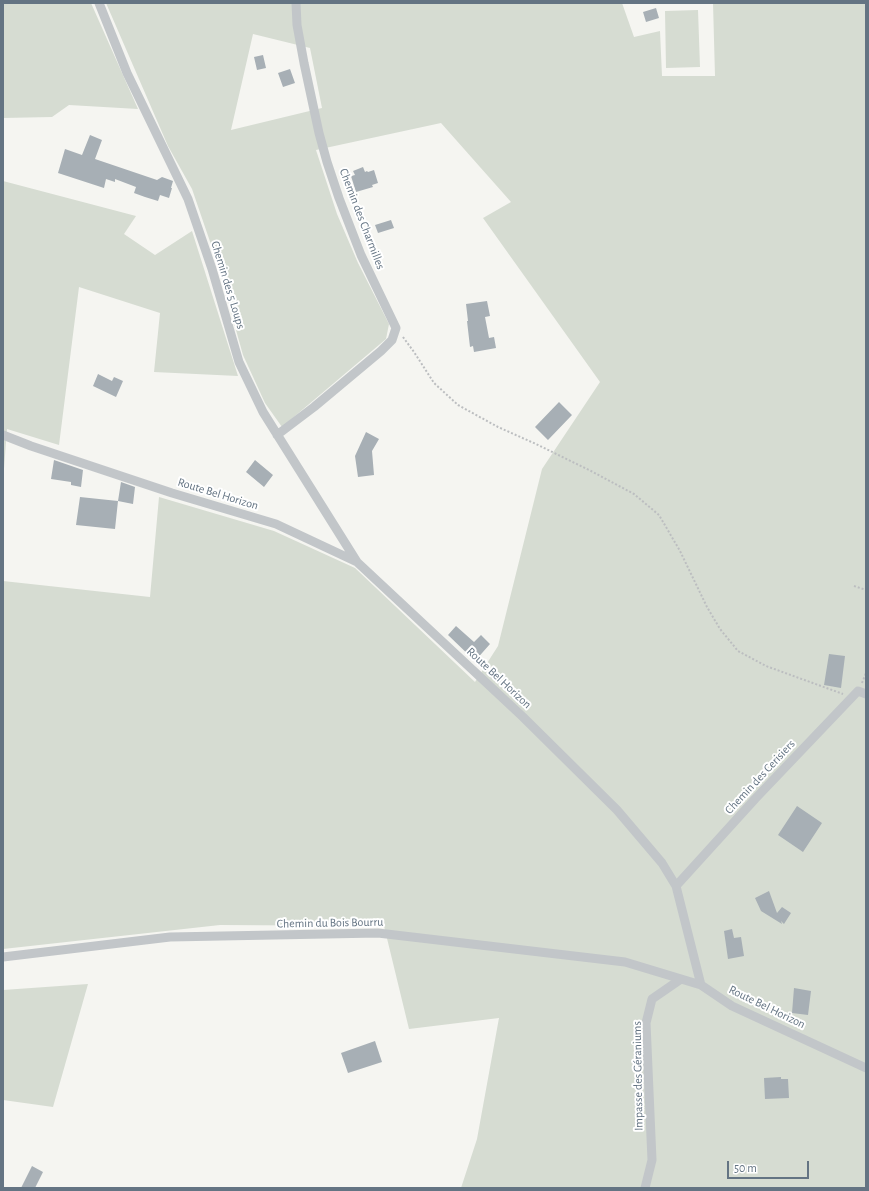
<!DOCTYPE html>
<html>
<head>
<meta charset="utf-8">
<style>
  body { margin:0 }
  #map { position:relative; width:869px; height:1191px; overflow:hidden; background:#f5f5f1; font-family:"Alegreya Sans",sans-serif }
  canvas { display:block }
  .frame { position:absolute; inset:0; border:4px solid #647483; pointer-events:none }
  .scale { position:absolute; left:727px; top:1161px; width:82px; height:18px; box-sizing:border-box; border:2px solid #647483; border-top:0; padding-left:5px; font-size:12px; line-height:14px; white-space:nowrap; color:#647483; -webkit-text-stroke:3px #fff; paint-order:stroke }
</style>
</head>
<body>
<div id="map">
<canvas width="869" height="1191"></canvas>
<div class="frame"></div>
<div class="scale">50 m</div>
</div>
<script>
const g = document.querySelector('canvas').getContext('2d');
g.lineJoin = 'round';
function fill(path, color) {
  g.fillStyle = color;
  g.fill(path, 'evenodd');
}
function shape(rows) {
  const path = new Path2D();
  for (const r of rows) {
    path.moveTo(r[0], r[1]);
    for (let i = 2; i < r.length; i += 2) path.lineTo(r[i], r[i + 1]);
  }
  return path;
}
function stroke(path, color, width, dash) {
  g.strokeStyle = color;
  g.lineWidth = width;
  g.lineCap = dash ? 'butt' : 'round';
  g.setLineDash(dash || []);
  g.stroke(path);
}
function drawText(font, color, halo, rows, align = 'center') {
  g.font = font + ' "Alegreya Sans",sans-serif';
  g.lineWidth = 4;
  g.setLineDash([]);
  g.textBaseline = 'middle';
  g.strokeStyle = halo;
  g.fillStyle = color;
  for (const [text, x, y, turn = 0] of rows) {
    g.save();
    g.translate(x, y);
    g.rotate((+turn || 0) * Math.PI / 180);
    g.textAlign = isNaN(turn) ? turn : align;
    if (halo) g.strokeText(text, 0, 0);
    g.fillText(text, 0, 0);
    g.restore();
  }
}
const green = shape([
  [3,3,91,3,138,109,69,105,52,117,3,118],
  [106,3,622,3,634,37,660,31,662,76,715,76,713,3,866,3,866,1188,461,1188,477,1139,499,1018,409,1029,384,926,220,925,3,949,3,581,150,597,159,497,274,531,355,568,475,682,498,646,542,469,600,382,483,218,511,202,441,123,316,150,337,214,358,263,389,324,386,339,282,427,265,403,243,355,217,262,192,189,168,146],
  [253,34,310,48,322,108,231,130],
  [698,10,700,67,666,68,665,11],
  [3,181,136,216,124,234,155,255,192,231,238,376,154,372,160,313,79,287,59,445,7,429,3,482],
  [88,984,53,1107,3,1100,3,990]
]);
const building = shape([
  [656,8,659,18,646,22,643,12],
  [263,55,266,68,257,70,254,57],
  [290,69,295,83,283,87,278,73],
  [90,135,102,140,95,159,157,180,162,177,173,181,171,188,172,188,169,198,160,195,158,201,145,197,134,193,136,187,115,179,115,182,106,179,104,188,58,173,65,149,82,155],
  [363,167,365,172,367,171,368,172,374,170,378,183,372,185,373,187,356,192,351,176,355,175,353,171],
  [391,220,394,228,378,233,375,225],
  [487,301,490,316,485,317,489,338,494,337,496,348,474,352,473,346,470,347,467,321,468,321,466,304],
  [98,374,112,381,114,377,123,381,116,397,93,386],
  [559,402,572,415,548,440,535,427],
  [366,432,379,439,372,451,374,475,358,477,355,456],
  [54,460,83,470,81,487,71,485,71,482,51,479],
  [255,460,273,475,264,487,246,472],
  [121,482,135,487,133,504,118,501],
  [80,497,118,501,115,529,76,525],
  [456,626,474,642,481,635,490,644,475,661,448,635],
  [829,654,845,656,841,688,824,685],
  [797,806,822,823,803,852,778,835],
  [769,891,777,913,782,907,791,913,784,924,781,921,782,924,761,911,755,898],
  [732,929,734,938,741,937,744,956,728,959,724,931],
  [794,988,811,991,808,1015,792,1013],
  [375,1041,382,1062,348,1073,341,1053],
  [781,1077,781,1079,788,1079,789,1098,765,1099,764,1078],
  [32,1166,43,1172,35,1188,21,1188]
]);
const path = shape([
  [403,337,414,352,434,383,458,405,498,427,536,444,591,471,634,494,659,515,680,551,707,607,720,629,738,651,766,666,843,694],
  [854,586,866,590],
  [862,683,866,673]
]);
const minor = shape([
  [99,3,127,73,188,199,212,269,239,362,263,412,357,562],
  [3,435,31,446,172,493,276,524,357,562,523,717,617,810,662,863,676,886,701,985,732,1006,866,1068],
  [277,435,314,407,381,351,392,340,396,328,361,255,339,198,327,162,319,133,304,63,297,25,296,3],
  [676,886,755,799,858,691,866,694],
  [3,957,170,937,378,933,625,962,701,985],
  [645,1188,652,1160,646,1023,652,999,681,979]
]);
const streetNames = [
  ["Chemin des Charmilles",362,219,69],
  ["Chemin des 5 Loups",228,285,73],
  ["Route Bel Horizon",218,494,17],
  ["Route Bel Horizon",499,678,43],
  ["Chemin des Cerisiers",760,777,-47],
  ["Chemin du Bois Bourru",330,923,-1],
  ["Route Bel Horizon",767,1007,26],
  ["Impasse des Géraniums",638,1076,-91]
];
fill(green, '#d6dcd2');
fill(building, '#a7afb5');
stroke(path, '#bcbec0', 2, [2, 2]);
stroke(minor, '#c2c6c9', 9);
drawText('12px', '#647483', '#fff', streetNames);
</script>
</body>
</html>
